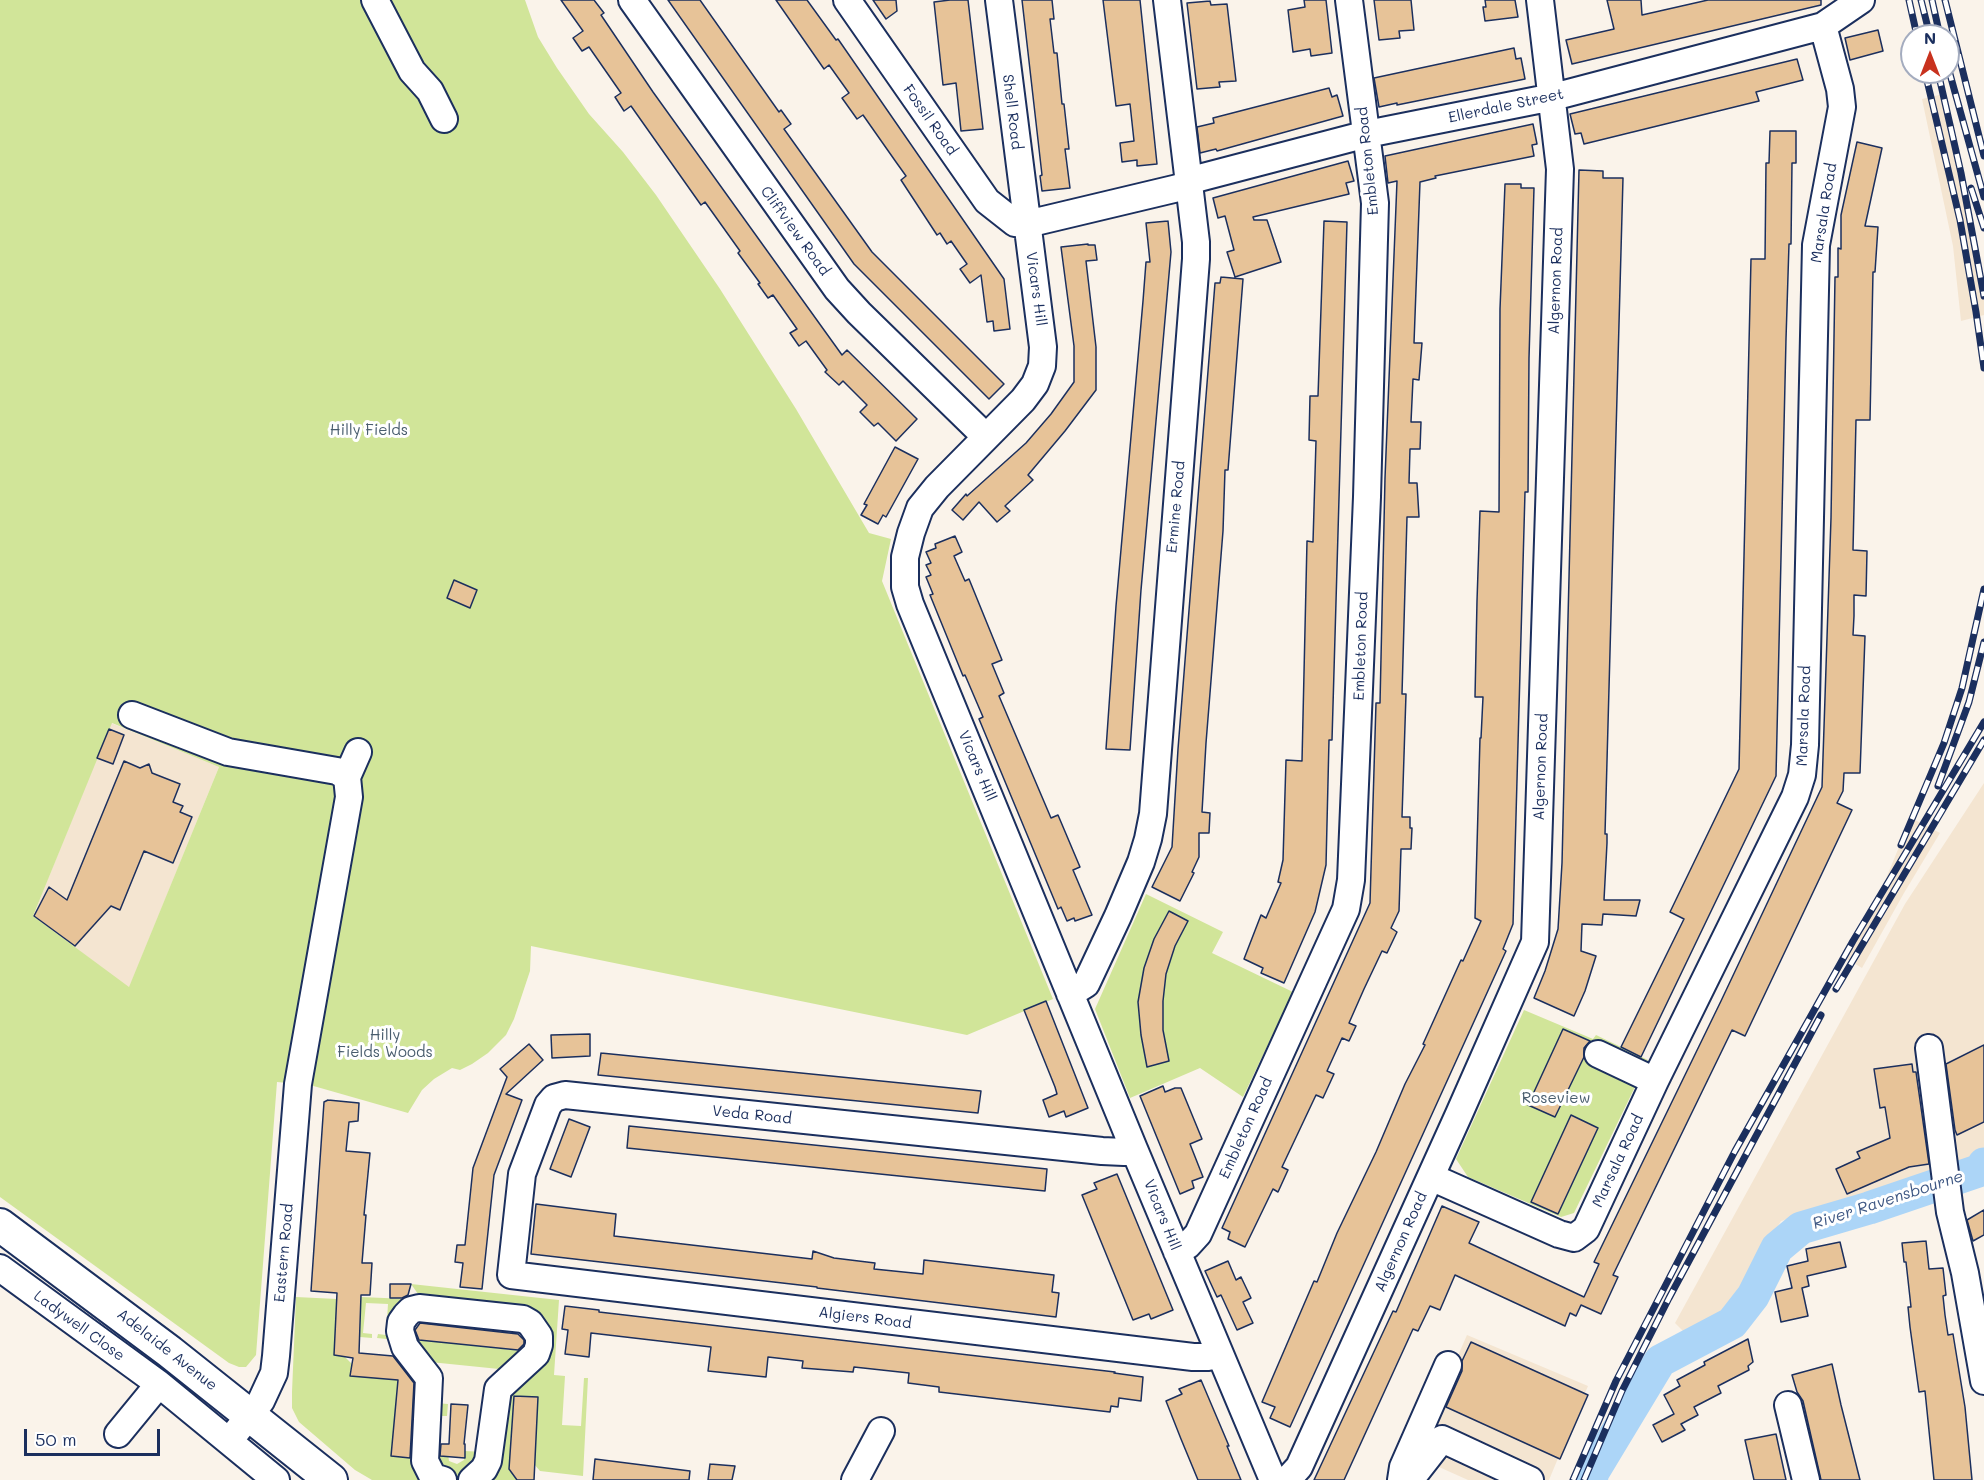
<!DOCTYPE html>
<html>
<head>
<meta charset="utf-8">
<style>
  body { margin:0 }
  #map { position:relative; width:1984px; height:1480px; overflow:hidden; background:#faf3ea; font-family:Mali,sans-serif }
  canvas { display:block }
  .north { position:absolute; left:1900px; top:24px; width:60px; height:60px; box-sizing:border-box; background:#fff; border:2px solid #a4acbf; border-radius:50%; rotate:0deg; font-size:16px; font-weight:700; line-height:24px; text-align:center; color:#1b2f5e }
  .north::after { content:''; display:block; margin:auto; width:21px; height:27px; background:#c8321e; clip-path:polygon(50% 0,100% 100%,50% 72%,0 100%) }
  .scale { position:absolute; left:24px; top:1429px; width:136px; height:27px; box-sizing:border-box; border:3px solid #1b2f5e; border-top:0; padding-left:8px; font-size:18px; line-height:21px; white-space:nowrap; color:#1b2f5e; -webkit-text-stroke:4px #fff; paint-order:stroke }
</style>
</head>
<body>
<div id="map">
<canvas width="1984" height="1480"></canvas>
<div class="north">N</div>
<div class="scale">50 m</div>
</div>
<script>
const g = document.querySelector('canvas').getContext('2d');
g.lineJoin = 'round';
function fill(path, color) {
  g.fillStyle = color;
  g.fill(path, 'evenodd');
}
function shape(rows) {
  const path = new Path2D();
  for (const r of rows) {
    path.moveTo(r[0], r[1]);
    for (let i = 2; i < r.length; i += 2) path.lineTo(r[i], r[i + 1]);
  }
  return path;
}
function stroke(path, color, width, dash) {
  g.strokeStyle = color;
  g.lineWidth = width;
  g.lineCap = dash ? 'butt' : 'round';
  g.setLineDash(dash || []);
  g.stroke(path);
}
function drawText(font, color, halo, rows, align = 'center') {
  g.font = font + ' Mali,sans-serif';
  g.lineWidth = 6;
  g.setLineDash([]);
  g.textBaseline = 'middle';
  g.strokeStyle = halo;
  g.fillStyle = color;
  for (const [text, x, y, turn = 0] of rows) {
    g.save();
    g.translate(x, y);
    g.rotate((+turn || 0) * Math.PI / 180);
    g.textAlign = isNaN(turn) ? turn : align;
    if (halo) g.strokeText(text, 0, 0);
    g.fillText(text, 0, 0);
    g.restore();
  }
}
const built = shape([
  [1943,94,1960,159,1984,284,1984,315,1961,321,1953,246,1922,99],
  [111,723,219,767,129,988,33,916],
  [1984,783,1984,1150,1979,1160,1944,1169,1781,1221,1726,1312,1686,1334,1675,1323,1905,904],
  [1911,818,1940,833,1904,893,1862,968,1842,956,1880,893],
  [1467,1335,1588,1386,1549,1480,1468,1480,1439,1467,1418,1480,1406,1474]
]);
const green = shape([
  [0,0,525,0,538,37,557,68,589,114,623,152,656,195,720,289,796,409,869,533,891,539,882,581,1053,999,967,1035,531,946,530,971,514,1019,506,1035,488,1053,472,1064,460,1070,452,1068,434,1079,422,1090,408,1113,310,1085,277,1082,256,1355,246,1367,239,1367,229,1363,0,1197],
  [112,723,219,767,129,987,33,916],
  [1146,894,1223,932,1212,953,1293,992,1243,1097,1200,1068,1130,1098,1095,1009],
  [1524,1010,1593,1039,1596,1035,1648,1060,1574,1213,1561,1217,1468,1177,1456,1159],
  [411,1284,559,1300,554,1375,565,1376,562,1425,581,1426,584,1378,588,1378,583,1476,540,1471,534,1464,538,1397,514,1396,509,1471,515,1472,515,1477,517,1480,483,1480,502,1395,544,1336,423,1301],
  [296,1297,337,1299,334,1355,345,1357,352,1364,350,1376,398,1380,392,1455,415,1458,426,1480,372,1480,355,1470,299,1422,292,1408,292,1392],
  [361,1297,407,1299,396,1340,377,1338,378,1334,386,1335,388,1304,366,1303,363,1333,372,1334,372,1338,360,1337],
  [418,1313,427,1313,427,1318,414,1317,412,1339,522,1351,525,1328,514,1327,515,1322,526,1324,528,1326,532,1336,532,1343,530,1349,509,1370,430,1362,434,1370,437,1381,436,1403,448,1404,447,1416,431,1416,431,1374,406,1337,406,1324,409,1318],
  [465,1451,485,1452,467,1477,459,1478,449,1476,432,1454,448,1454,449,1461,457,1464,464,1460]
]);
const river = shape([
  [1591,1480,1593,1472,1660,1361,1732,1323,1753,1296,1777,1248,1801,1228,1869,1208,1981,1170,1984,1164]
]);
const building = shape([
  [561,0,594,0,604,13,601,15,653,92,842,355,847,350,917,419,896,441,878,423,874,426,860,412,867,405,843,381,839,385,825,372,827,370,806,341,799,346,790,333,797,329,773,295,768,298,758,284,760,283,738,253,740,251,705,202,701,205,631,106,624,111,615,97,621,93,589,47,582,51,573,38,583,31,561,0],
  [668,0,700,0,779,112,781,110,791,124,784,129,872,252,1004,384,989,399,854,264,668,0],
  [776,0,807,0,836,40,838,39,1004,279,1010,329,994,331,993,321,987,322,981,275,970,283,960,269,967,264,951,241,947,244,940,233,937,235,901,180,906,176,896,162,863,115,857,119,842,98,849,93,829,65,824,69,776,0],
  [873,0,896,0,897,11,886,19,873,0],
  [950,0,968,0,983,129,961,131,956,83,943,85,934,2,950,0],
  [1022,0,1052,0,1054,19,1050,19,1054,53,1057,53,1062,104,1064,104,1069,149,1065,149,1070,188,1042,191,1040,176,1042,175,1022,0],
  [1103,0,1140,0,1157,164,1137,166,1137,160,1122,162,1120,143,1134,141,1130,104,1116,106,1103,0],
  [1304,0,1326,0,1332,53,1311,56,1310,49,1293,52,1288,10,1305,7,1304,0],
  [1374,0,1411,0,1414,30,1399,31,1400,38,1379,40,1374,0],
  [1485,0,1515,0,1518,17,1485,21,1483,7,1486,7,1485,0],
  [1607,0,1641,0,1642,15,1708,0,1821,0,1821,5,1572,64,1566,40,1614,29,1607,0],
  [1210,1,1211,5,1227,4,1236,81,1219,82,1220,87,1197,89,1187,3,1210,1],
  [1878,30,1883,51,1850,60,1845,38,1878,30],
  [1514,48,1516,59,1521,58,1525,79,1397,105,1397,103,1379,107,1374,78,1514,48],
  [1797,59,1803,80,1756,92,1759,101,1584,144,1581,133,1575,134,1570,114,1797,59],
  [1329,88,1332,97,1337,95,1343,116,1217,151,1216,149,1200,153,1197,127,1214,123,1213,118,1329,88],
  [1533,124,1537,144,1532,145,1534,156,1435,176,1436,178,1420,182,1414,343,1422,343,1419,380,1413,379,1411,422,1421,422,1420,449,1410,449,1409,483,1417,483,1419,517,1407,517,1402,694,1406,694,1402,817,1410,817,1410,828,1412,828,1411,849,1401,849,1399,911,1391,928,1397,932,1387,953,1382,951,1364,989,1349,1023,1356,1026,1349,1041,1342,1038,1327,1071,1334,1074,1323,1098,1316,1095,1282,1167,1288,1170,1278,1192,1273,1189,1245,1247,1228,1239,1230,1232,1222,1228,1370,903,1376,703,1380,703,1385,478,1397,181,1388,183,1385,156,1533,124],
  [1770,131,1796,131,1796,163,1792,163,1791,244,1789,244,1786,339,1776,776,1641,1057,1621,1047,1684,919,1670,912,1739,769,1751,259,1765,259,1766,163,1769,163,1770,131],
  [1857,142,1882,148,1865,226,1878,227,1875,272,1873,272,1870,420,1856,420,1853,550,1867,551,1866,596,1854,595,1854,616,1853,635,1865,636,1860,773,1844,773,1843,791,1837,803,1852,810,1745,1036,1732,1030,1613,1275,1618,1277,1601,1314,1581,1305,1576,1316,1570,1313,1565,1326,1455,1275,1440,1310,1430,1306,1418,1331,1413,1329,1344,1480,1314,1480,1393,1311,1396,1312,1442,1206,1479,1222,1469,1243,1584,1297,1599,1264,1594,1262,1721,1001,1822,787,1831,518,1835,277,1838,277,1838,248,1841,249,1841,215,1857,142],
  [1348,161,1354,181,1346,183,1349,194,1253,217,1254,220,1267,220,1281,262,1235,277,1227,252,1234,250,1225,216,1218,218,1213,198,1348,161],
  [1579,170,1603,171,1603,178,1623,178,1605,834,1607,834,1607,843,1604,900,1640,900,1636,916,1603,914,1602,925,1582,924,1581,951,1596,956,1585,991,1574,1016,1534,998,1545,971,1558,929,1562,863,1579,170],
  [1505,184,1521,184,1521,188,1534,188,1529,358,1528,492,1525,492,1513,924,1503,949,1506,951,1290,1427,1270,1418,1275,1407,1262,1402,1314,1281,1317,1282,1337,1233,1376,1152,1405,1084,1425,1045,1423,1044,1461,960,1463,961,1481,921,1475,918,1480,738,1481,738,1483,697,1475,697,1477,601,1480,511,1499,512,1500,309,1505,184],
  [1168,221,1171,252,1141,590,1130,750,1106,749,1116,606,1143,301,1146,262,1150,262,1146,223,1168,221],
  [1324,221,1347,222,1332,740,1329,740,1326,865,1315,912,1284,983,1261,973,1263,968,1244,959,1261,915,1266,918,1281,883,1278,882,1283,860,1286,760,1302,761,1307,541,1313,542,1316,441,1309,440,1310,396,1318,396,1324,221],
  [1088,244,1088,245,1095,245,1097,260,1086,261,1096,347,1096,390,1065,431,1028,475,1033,480,1005,506,1010,511,997,522,979,502,963,520,952,510,966,494,967,496,1026,443,1051,414,1074,382,1074,346,1061,247,1088,244],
  [1221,277,1243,279,1228,470,1225,470,1223,531,1206,743,1202,812,1210,813,1209,833,1199,833,1199,857,1192,872,1194,873,1180,901,1152,887,1172,847,1178,749,1215,283,1220,283,1221,277],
  [895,447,918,459,886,517,883,515,878,524,861,515,867,505,864,504,895,447],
  [955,536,962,552,954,556,965,581,969,579,1002,660,992,664,1004,693,999,696,1051,818,1058,815,1080,867,1073,870,1092,915,1075,921,1074,918,1067,921,1061,907,1058,909,979,719,983,717,965,675,963,676,930,595,933,594,926,577,931,575,926,565,931,563,926,552,936,548,935,544,955,536],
  [454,580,477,590,470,608,447,598,454,580],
  [109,729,124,735,113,764,97,758,109,729],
  [124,761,140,768,149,764,152,773,180,784,173,802,183,806,180,812,192,817,173,863,144,851,120,910,111,906,75,946,34,916,49,887,67,900,124,761],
  [1169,911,1188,921,1175,946,1166,974,1163,1001,1163,1030,1169,1061,1147,1067,1141,1035,1138,1002,1144,968,1154,939,1169,911],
  [1046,1001,1088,1108,1066,1117,1064,1111,1049,1117,1043,1100,1057,1094,1055,1087,1024,1010,1046,1001],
  [1563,1029,1590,1041,1584,1048,1584,1057,1555,1117,1528,1105,1563,1029],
  [590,1034,590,1056,552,1058,551,1035,590,1034],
  [529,1044,543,1060,506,1094,522,1100,494,1175,482,1289,460,1287,463,1263,455,1262,457,1245,465,1245,473,1168,507,1077,500,1069,529,1044],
  [1984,1045,1984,1122,1957,1135,1955,1130,1946,1064,1984,1045],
  [601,1053,981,1091,978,1113,598,1075,601,1053],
  [1912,1064,1913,1072,1916,1072,1929,1164,1909,1167,1847,1194,1836,1169,1860,1158,1857,1152,1890,1138,1885,1107,1880,1108,1874,1069,1912,1064],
  [1163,1086,1165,1092,1175,1088,1181,1088,1202,1139,1190,1144,1203,1177,1192,1181,1194,1188,1180,1194,1140,1096,1163,1086],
  [328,1100,359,1103,358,1121,349,1122,346,1151,370,1153,364,1215,366,1215,362,1263,372,1263,370,1295,361,1295,359,1353,393,1356,414,1383,410,1458,391,1456,398,1380,350,1376,353,1358,334,1355,337,1293,311,1291,324,1102,328,1100],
  [1571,1115,1598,1128,1558,1214,1531,1202,1571,1115],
  [569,1119,590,1127,571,1177,550,1169,569,1119],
  [629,1126,1047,1169,1045,1191,627,1148,629,1126],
  [1117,1174,1173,1310,1151,1319,1149,1314,1133,1320,1082,1195,1097,1189,1094,1183,1117,1174],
  [536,1204,616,1214,614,1236,812,1259,813,1251,834,1258,875,1263,874,1269,923,1274,924,1260,1054,1275,1052,1292,1059,1293,1056,1317,817,1288,817,1287,531,1254,536,1204],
  [1984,1210,1984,1235,1973,1241,1967,1220,1984,1210],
  [1926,1241,1929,1269,1943,1268,1946,1295,1943,1296,1945,1315,1948,1335,1953,1334,1965,1407,1972,1480,1934,1480,1925,1391,1919,1392,1910,1327,1908,1307,1911,1307,1906,1262,1904,1262,1902,1243,1926,1241],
  [1840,1242,1846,1267,1807,1276,1809,1286,1802,1288,1808,1316,1781,1322,1775,1292,1792,1288,1787,1266,1808,1261,1806,1249,1840,1242],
  [1228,1261,1236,1280,1241,1277,1251,1298,1243,1302,1253,1323,1237,1330,1221,1295,1217,1297,1205,1271,1228,1261],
  [390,1284,411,1284,408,1295,402,1298,390,1298,390,1284],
  [565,1306,599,1310,599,1312,1115,1372,1114,1373,1143,1377,1141,1401,1119,1398,1118,1407,1111,1406,1110,1412,939,1392,939,1387,908,1383,909,1373,854,1367,853,1372,802,1368,803,1361,768,1357,766,1377,708,1371,711,1347,591,1333,589,1357,565,1354,568,1330,562,1329,565,1306],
  [420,1323,518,1334,524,1340,524,1344,518,1350,419,1340,415,1330,420,1323],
  [1748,1339,1753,1362,1748,1366,1749,1370,1718,1386,1721,1393,1694,1407,1698,1415,1681,1424,1685,1430,1662,1442,1653,1425,1674,1414,1664,1395,1680,1386,1677,1380,1705,1365,1704,1362,1748,1339],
  [1471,1342,1588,1395,1560,1459,1446,1407,1462,1371,1462,1361,1471,1342],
  [1832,1364,1841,1405,1860,1480,1821,1480,1803,1401,1797,1392,1792,1375,1832,1364],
  [1201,1380,1229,1446,1227,1446,1241,1480,1198,1480,1181,1439,1166,1401,1182,1394,1179,1389,1201,1380],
  [514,1396,538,1397,534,1480,517,1480,509,1469,514,1396],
  [451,1404,468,1405,464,1444,465,1444,465,1458,440,1456,441,1444,449,1444,451,1404],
  [1776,1434,1786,1480,1754,1480,1745,1440,1776,1434],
  [595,1459,690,1471,689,1480,593,1480,595,1459],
  [710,1464,735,1466,732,1480,708,1480,710,1464]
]);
const minor = shape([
  [375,0,412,71,430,91,444,119],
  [632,0,837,289,859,313,986,437],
  [847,0,987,201,1015,223,1027,224,1178,188,1199,178,1367,134,1553,97,1823,26,1861,0],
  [999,0,1043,347,1042,366,1035,384,1023,400,937,487,920,508,911,533,905,557,905,587,910,604,1134,1149,1273,1480],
  [132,715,228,752,337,771,347,777],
  [1070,994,1086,984,1118,916,1141,862,1148,839,1153,814,1196,259,1196,242,1167,0],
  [1929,1048,1950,1212,1965,1273,1984,1381],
  [1598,1054,1655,1081],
  [1134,1149,1124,1152,1102,1151,565,1095,554,1098,548,1105,522,1174,511,1275,1193,1357,1208,1357,1220,1355],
  [1431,1177,1559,1234,1574,1238,1586,1229,1655,1081,1795,797,1802,775,1805,745,1816,245,1842,107,1840,89,1823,26],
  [1177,1252,1188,1245,1198,1234,1346,909,1351,880,1367,497,1375,203,1349,0],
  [0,1268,159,1384,276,1480],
  [1788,1405,1806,1480],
  [118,1434,159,1384],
  [229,1441,261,1401,274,1373,276,1356,298,1084,349,797,347,777,358,752],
  [443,1480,433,1477,425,1461,429,1378,405,1347,400,1331,401,1322,406,1315,411,1310,419,1308,523,1319,530,1323,539,1336,539,1345,536,1354,498,1389,488,1461,484,1469,472,1480],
  [855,1480,881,1431],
  [1287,1480,1299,1467,1459,1114,1535,942,1560,169,1540,0],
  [1401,1480,1403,1467,1448,1365],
  [1410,1480,1442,1439,1530,1480]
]);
const major = shape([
  [0,1225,170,1352,331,1480]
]);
const rail = shape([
  [1909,0,1917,36],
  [1921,0,1930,36],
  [1932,0,1940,36],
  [1945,0,1984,156],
  [1948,67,1984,197],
  [1925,72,1960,220,1976,312,1984,368],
  [1938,72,1961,173,1984,296],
  [1971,188,1984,228],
  [1938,786,1969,702,1984,642],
  [1901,845,1944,743,1962,688,1984,589],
  [1836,989,1984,740],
  [1573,1480,1616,1381,1735,1151,1853,941,1984,722],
  [1584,1480,1622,1391,1669,1298,1821,1015]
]);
const streetNames = [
  ["Ellerdale Street",1506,106,-12],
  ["Shell Road",1012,112,83],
  ["Fossil Road",930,120,55],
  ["Embleton Road",1368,161,-96],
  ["Marsala Road",1824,213,-81],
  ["Cliffview Road",795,231,54],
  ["Algernon Road",1556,281,-88],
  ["Vicars Hill",1036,289,82],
  ["Ermine Road",1176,507,-85],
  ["Embleton Road",1361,646,-88],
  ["Marsala Road",1804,716,-88],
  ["Vicars Hill",977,766,67],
  ["Algernon Road",1541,767,-88],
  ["Veda Road",752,1115,6],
  ["Embleton Road",1246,1128,-66],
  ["Marsala Road",1618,1161,-65],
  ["Vicars Hill",1162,1215,68],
  ["Algernon Road",1401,1242,-66],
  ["Eastern Road",284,1253,-85],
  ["Algiers Road",865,1318,7],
  ["Ladywell Close",79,1326,36],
  ["Adelaide Avenue",167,1350,38]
];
const parkNames = [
  ["Hilly Fields",369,430],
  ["Hilly",385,1035],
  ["Fields Woods",385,1052],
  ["Roseview",1556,1098]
];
const waterNames = [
  ["River Ravensbourne",1888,1200,-18]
];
fill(built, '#f4e5d1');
fill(green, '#d1e599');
stroke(river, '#acd5f7', 33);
fill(building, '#e7c398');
stroke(building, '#1b2f5e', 1.5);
stroke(minor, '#1b2f5e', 30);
stroke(major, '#1b2f5e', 36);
stroke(minor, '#fff', 26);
stroke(major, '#fff', 32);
stroke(rail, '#1b2f5e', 7);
stroke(rail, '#fff', 4.5, [14]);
drawText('15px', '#1b2f5e', '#fff', streetNames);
drawText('15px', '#485c6d', '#fff', parkNames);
drawText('italic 16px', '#3f5884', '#fff', waterNames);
</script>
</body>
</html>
